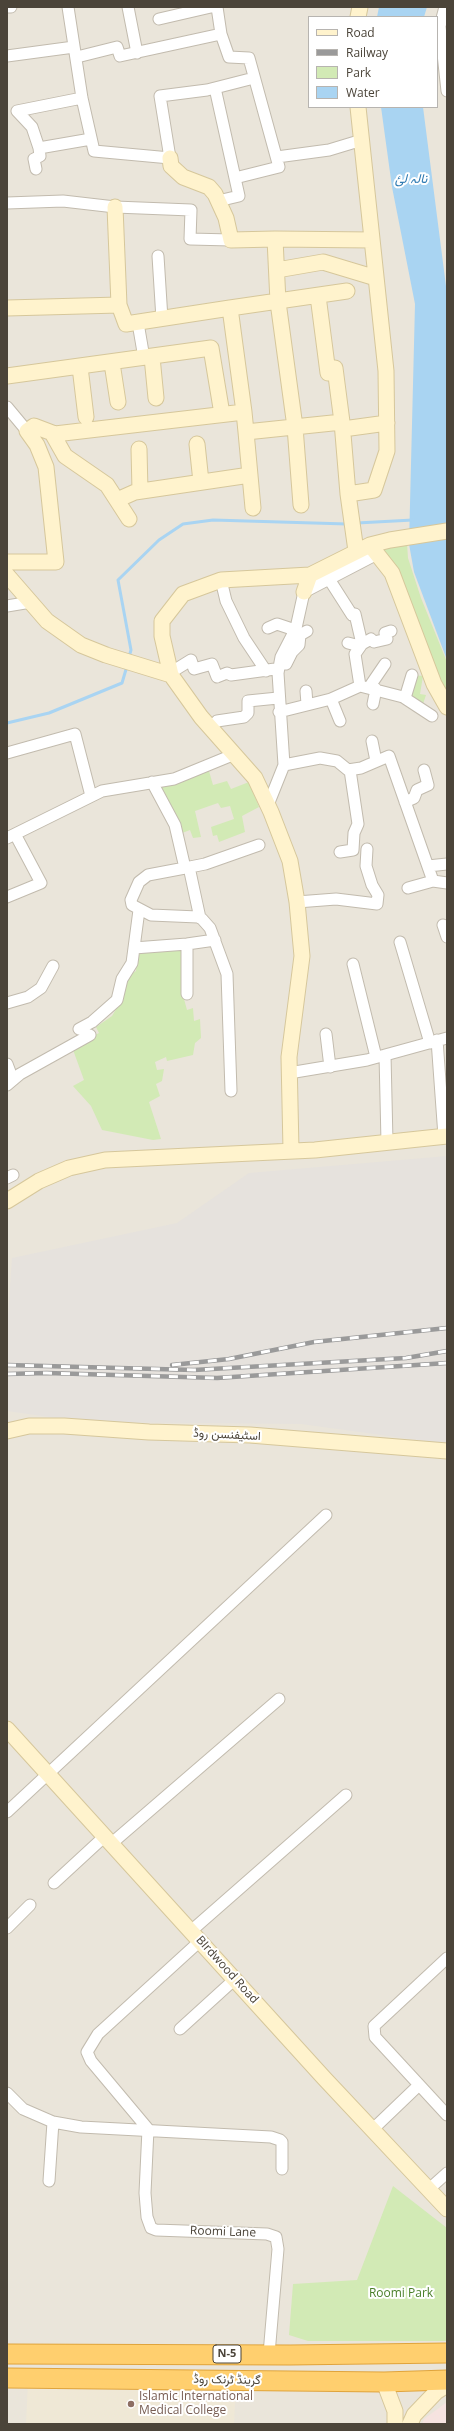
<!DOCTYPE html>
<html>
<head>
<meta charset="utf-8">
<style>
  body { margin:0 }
  #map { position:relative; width:454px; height:2431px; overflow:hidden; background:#f6f3ec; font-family:"Open Sans",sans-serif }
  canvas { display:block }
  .frame { position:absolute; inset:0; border:8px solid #4b4439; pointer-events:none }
  .legend { position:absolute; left:308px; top:16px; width:130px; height:92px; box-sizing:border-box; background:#fff; border:1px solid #b7b4b0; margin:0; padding:5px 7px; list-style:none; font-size:12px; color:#4b4439 }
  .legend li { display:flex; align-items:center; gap:8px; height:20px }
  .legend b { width:20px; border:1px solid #b7b4b0 }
</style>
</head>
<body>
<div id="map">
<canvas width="454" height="2431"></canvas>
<div class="frame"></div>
<ul class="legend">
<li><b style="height:5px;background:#fff3cd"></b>Road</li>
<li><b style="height:5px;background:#9a9a9a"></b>Railway</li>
<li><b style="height:11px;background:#d2eab5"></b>Park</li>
<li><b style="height:11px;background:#a9d4f2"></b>Water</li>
</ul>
</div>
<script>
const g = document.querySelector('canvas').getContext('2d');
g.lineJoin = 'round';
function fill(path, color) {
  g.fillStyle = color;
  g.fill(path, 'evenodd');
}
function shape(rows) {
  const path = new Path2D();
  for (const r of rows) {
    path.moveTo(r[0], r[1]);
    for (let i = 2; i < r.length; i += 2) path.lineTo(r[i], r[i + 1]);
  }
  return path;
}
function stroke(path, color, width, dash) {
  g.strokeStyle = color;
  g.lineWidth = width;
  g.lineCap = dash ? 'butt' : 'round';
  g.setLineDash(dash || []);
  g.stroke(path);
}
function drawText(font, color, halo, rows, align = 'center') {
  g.font = font + ' "Open Sans",Vazirmatn,sans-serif';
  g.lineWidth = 4;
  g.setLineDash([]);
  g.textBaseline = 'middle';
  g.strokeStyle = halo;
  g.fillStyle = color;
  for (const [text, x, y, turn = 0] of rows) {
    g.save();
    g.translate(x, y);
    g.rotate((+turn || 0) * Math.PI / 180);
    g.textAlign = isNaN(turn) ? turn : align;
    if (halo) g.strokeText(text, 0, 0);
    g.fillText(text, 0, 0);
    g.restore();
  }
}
const residential = shape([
  [7,7,447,7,447,2424,7,2424],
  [309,17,437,17,437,107,309,107]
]);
const industrial = shape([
  [447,1156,447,1444,301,1424,84,1422,7,1411,7,1333,12,1258,177,1223,249,1173]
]);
const education = shape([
  [28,2382,236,2384,234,2424,26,2424]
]);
const medical = shape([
  [447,2402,447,2424,422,2424,424,2419]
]);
const green = shape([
  [407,543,408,558,421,598,447,662,447,701,380,549],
  [413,675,423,676,420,694,426,695,422,707,408,699],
  [209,771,213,785,227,781,231,789,249,782,259,807,242,816,245,832,219,842,217,835,213,836,211,827,234,819,230,806,221,808,218,803,195,811,201,837,193,838,190,830,177,835,158,787],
  [183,949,184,999,187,1010,193,1008,194,1021,200,1019,201,1038,195,1043,193,1055,167,1061,166,1057,155,1062,157,1070,164,1069,162,1081,156,1084,160,1096,149,1102,161,1139,153,1140,102,1130,91,1106,73,1086,84,1080,72,1047,99,1033,96,1027,112,1016,121,1001,124,979,136,971,137,951],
  [393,2186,447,2228,447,2341,308,2341,289,2335,293,2284,357,2280]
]);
const water = shape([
  [379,7,427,7,424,17,377,17],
  [381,107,423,107,447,294,447,660,414,572,409,544,415,304,392,187]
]);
const stream = shape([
  [357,523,413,520],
  [129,657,131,650,118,580,159,540,183,524,213,520,347,524],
  [7,723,49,713,122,683,127,666]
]);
const street = shape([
  [7,7,11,7],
  [68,7,82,98,94,151,170,158,160,96,207,90,254,78],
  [128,7,137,53],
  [217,7,221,34,229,57,249,58,279,167,235,178],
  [445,7,440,26,447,91],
  [159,19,211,7],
  [7,56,74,47],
  [77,57,117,47,120,56,221,34],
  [215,88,239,196,218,201],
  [82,98,17,111,32,127,39,148,91,139],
  [277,157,329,150,362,140],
  [36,169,34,159,40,156,39,148],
  [7,203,63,201,115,207,191,210,190,239,231,240],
  [158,256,162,319],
  [138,323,144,358],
  [7,407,27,431],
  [329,579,352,615,355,614,362,644,355,654,360,686],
  [221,580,226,601,244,638,266,671],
  [7,606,31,602],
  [268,628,277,624,295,630],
  [348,643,360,646],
  [362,644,371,639,374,642,387,639,385,633,391,631],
  [286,664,292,652,299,645,300,635,307,631],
  [170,673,191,660,194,669,212,664,217,677,227,673,231,675,275,669,278,673],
  [370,686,385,664],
  [306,691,307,704],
  [405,698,412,675],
  [331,699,340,721],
  [373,704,376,689],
  [279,712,331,699,360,686,403,697,432,716],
  [211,728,217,721,244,717,248,713,248,701,278,698],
  [372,741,376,761],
  [7,753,75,734,91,796],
  [284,765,320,758,337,761,348,770,361,768,389,756,433,881,447,883],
  [152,782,175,825,185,868,148,875,139,882,131,900,132,905,151,915,198,917,202,919,210,928,227,974,231,1091],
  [405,802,414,798,417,790,428,785,424,770],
  [268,805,284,765,278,673,281,657,296,628,304,592,377,554],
  [7,838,102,791,174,779,235,754],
  [340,852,353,850,354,833,358,824,350,770],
  [428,866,447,864],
  [189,867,200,918],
  [185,868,205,864,259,845],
  [408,888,433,881],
  [7,897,41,883,15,834],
  [297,902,336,899,377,904,378,895,372,885,366,866,367,849],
  [443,925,447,937],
  [400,942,430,1043],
  [187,944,187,994],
  [134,948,187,944,215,940],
  [353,964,376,1057],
  [7,1003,28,997,41,988,53,966],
  [79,1029,92,1022,117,1000,122,979,132,963,139,910],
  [326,1034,330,1067],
  [437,1040,444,1136],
  [385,1055,387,1142],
  [7,1064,13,1080],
  [289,1073,367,1060,447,1038],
  [7,1085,20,1074,90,1035],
  [7,1178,13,1175],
  [7,1812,326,1515],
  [112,1843,279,1699],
  [54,1883,105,1836],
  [7,1928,30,1905],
  [191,1931,346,1795],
  [200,1941,98,2034,87,2052,91,2061,148,2129,145,2193,147,2217,151,2228,156,2230,267,2234,276,2237,278,2249,269,2354],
  [447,1958,374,2026,375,2037,447,2115],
  [180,2029,235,1979],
  [7,2093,23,2109,53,2122,81,2127,271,2137,280,2140,282,2142,282,2169],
  [372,2130,419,2085],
  [49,2181,53,2122],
  [428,2190,447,2173]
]);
const secondary = shape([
  [358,17,360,7],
  [170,158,171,166,183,177,209,187,215,194,226,218,231,240,275,239,278,302,295,427,301,505],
  [115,207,119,305,126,324,230,308,244,412],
  [275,239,372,240],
  [277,270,323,262,376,278],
  [318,296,328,373],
  [7,308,119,305],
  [230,308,347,291],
  [152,357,156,398],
  [112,363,118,402],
  [80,367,86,417],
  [335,368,342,422],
  [7,376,211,348,222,414],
  [343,429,387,423],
  [246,432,253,508],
  [52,433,65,456,107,485,129,519],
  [197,444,201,482],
  [139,449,140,491],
  [117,500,135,492,250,475],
  [370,545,392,573,434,684,447,707],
  [356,551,348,494,374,490,387,451,386,371,358,107],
  [7,562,56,562,46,467,37,445,27,431,34,426,55,434,244,412,246,432,342,422,348,494],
  [7,575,47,621,81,645,106,655,171,675],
  [304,592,310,575],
  [291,1150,289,1057,302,956,297,902,290,861,271,812,255,778,201,717,171,675,162,636,162,621,183,594,221,580,310,575,370,545,390,540,447,531],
  [7,1201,39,1181,69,1168,105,1160,315,1150,447,1136],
  [7,1431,29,1426,64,1426,149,1432,250,1435,447,1451],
  [7,1729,324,2078,447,2209],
  [384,2382,395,2411,395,2424],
  [410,2424,414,2415,436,2392,447,2385]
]);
const highway = shape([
  [7,2354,290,2355,447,2353],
  [7,2378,384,2382,447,2380]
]);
const rail = shape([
  [7,1365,194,1370,406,1358,447,1351],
  [172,1365,229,1359,314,1342,447,1328],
  [7,1374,47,1373,217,1378,447,1363]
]);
const markers = [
  [131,2404,4,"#8d6e63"]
];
const shields = [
  [227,2354,28]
];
const shieldNames = [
  ["N-5",227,2354]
];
const streetNames = [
  ["اسٹیفنسن روڈ",227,1435,3],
  ["BIrdwood Road",227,1970,48],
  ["Roomi Lane",223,2232,2],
  ["گرینڈ ٹرنک روڈ",227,2380,1]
];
const parkNames = [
  ["Roomi Park",401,2294]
];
const educationNames = [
  ["Islamic International",139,2397],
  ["Medical College",139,2411]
];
const waterNames = [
  ["نالہ لئ",411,179]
];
fill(residential, '#eae5da');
fill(industrial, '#e6e2dd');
fill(education, '#efe8d6');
fill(medical, '#f6e3e0');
fill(green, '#d2eab5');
fill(water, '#a9d4f2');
stroke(stream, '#a9d4f2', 3);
stroke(street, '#c2bbae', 13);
stroke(secondary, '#d6c79b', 17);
stroke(highway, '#e0a43c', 21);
stroke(street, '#fff', 11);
stroke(secondary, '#fff3cd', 15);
stroke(highway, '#ffcf6e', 19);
stroke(rail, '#9a9a9a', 4.5);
stroke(rail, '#fff', 3, [9]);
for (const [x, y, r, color] of markers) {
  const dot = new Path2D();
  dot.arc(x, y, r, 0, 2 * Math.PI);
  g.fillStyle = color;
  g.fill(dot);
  stroke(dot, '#fff', 1.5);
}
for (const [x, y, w] of shields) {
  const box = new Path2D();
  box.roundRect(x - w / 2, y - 9, w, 18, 3);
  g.fillStyle = '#fff';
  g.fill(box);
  stroke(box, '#4b4439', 1);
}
drawText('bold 11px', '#4b4439', null, shieldNames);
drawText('12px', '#4b4439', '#fff', streetNames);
drawText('12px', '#4a7f2a', '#fff', parkNames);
drawText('12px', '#785e54', '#fff', educationNames, 'left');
drawText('italic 13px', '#2e7ab2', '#fff', waterNames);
</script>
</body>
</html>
